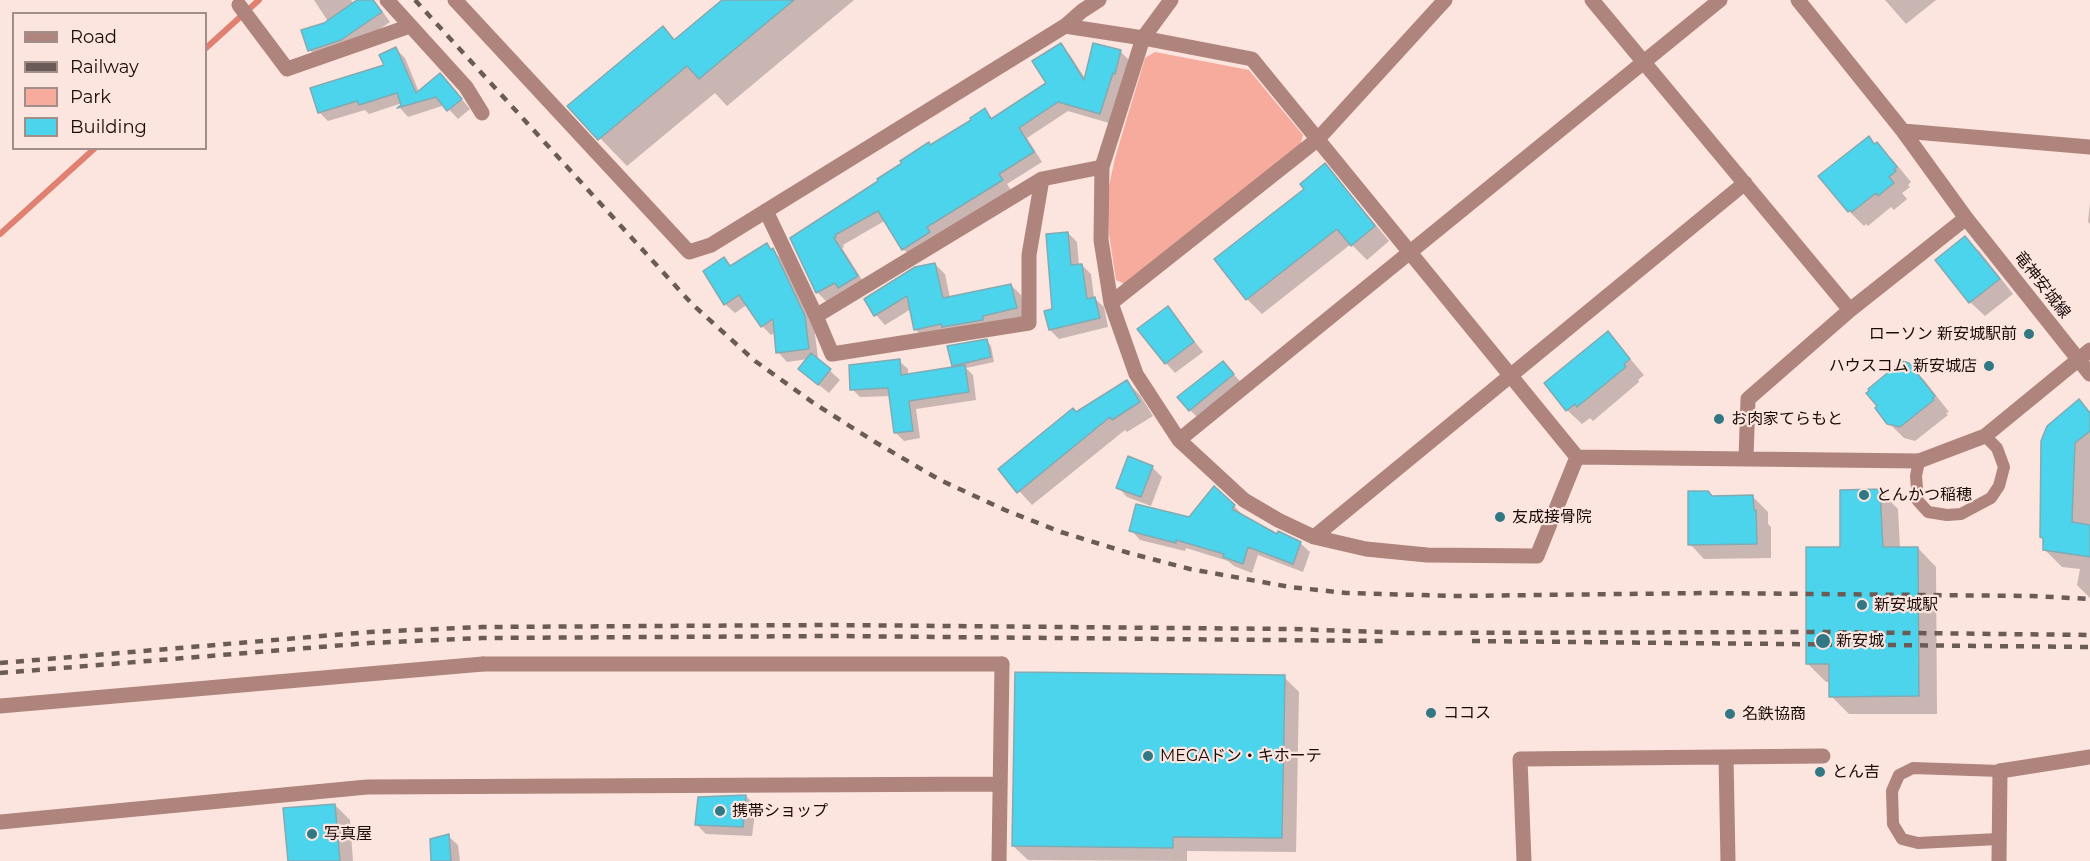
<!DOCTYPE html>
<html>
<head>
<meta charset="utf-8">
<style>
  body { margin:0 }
  #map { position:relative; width:2090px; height:861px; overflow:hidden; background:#fce4df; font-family:Montserrat,sans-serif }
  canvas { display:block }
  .legend { position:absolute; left:12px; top:12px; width:195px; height:138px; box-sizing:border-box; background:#fce4df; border:2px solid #a18e8a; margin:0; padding:8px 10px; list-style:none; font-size:18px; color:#190d0a }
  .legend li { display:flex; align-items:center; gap:12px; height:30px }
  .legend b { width:30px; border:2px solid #a18e8a }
</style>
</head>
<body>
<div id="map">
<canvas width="2090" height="861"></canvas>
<ul class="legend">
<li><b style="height:8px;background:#ae847c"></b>Road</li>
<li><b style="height:8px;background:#6b5b57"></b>Railway</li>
<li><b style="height:16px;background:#f6ab9d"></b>Park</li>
<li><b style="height:16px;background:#4bd4ec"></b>Building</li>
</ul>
</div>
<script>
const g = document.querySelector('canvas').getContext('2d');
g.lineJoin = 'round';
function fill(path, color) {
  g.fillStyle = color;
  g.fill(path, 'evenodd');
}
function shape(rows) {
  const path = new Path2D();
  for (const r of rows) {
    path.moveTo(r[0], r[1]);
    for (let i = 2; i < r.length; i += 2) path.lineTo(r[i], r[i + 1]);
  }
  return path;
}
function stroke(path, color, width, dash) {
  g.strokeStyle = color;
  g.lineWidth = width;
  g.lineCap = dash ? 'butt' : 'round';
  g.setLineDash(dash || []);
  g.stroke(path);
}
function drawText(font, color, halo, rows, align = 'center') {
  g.font = font + ' Montserrat,"Noto Sans JP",sans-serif';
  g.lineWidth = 4.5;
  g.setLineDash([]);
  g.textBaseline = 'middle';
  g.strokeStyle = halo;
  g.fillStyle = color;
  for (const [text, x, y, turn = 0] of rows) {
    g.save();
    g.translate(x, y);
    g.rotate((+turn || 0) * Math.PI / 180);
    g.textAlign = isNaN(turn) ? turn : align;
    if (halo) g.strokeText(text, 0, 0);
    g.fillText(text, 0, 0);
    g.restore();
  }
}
const green = shape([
  [1155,52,1249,70,1303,135,1300,147,1126,285,1116,280,1109,234,1108,191,1115,158,1145,58]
]);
const shadow = shape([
  [314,0,351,0,354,4,360,0,374,0,390,22,351,49,319,60,310,50,329,23],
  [724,0,854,0,727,106,715,93,627,166,569,106,663,28,675,41],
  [1885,0,1936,0,1906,24],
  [1061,45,1070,55,1086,80,1120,51,1130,61,1109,123,1068,111,1027,138,1042,162,1007,184,1011,190,913,258,903,249,886,220,843,245,844,247,842,248,866,286,827,302,817,292,792,238,973,120,985,110,993,119,1048,84],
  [396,49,405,58,419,92,449,84,470,109,458,119,445,105,408,117,400,108,403,106,402,103,369,114,365,110,328,121,319,112,386,66],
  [1868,138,1892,159,1911,182,1908,185,1910,187,1902,193,1907,199,1894,210,1891,207,1868,226,1866,224,1864,226,1849,211,1821,176],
  [1324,165,1339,180,1389,241,1367,260,1351,244,1262,314,1247,299,1306,190],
  [2090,202,2090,224,2088,222],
  [1068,233,1077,242,1079,266,1082,265,1091,274,1094,298,1104,307,1108,327,1059,339,1050,330],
  [1965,238,1980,252,2013,294,1985,316,1970,302],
  [766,245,782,259,814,327,818,358,816,358,840,380,829,393,810,378,808,359,787,362,778,352,776,332,771,335,762,326,748,304,735,313,725,304,724,259,732,267],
  [935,264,945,274,950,298,1011,285,1021,295,1026,318,925,339,915,329,911,309,885,325,876,315],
  [1168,308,1203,352,1175,373,1166,363],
  [1608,333,1644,375,1638,380,1639,382,1593,421,1590,418,1582,424,1567,410],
  [987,341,991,346,994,362,966,368,973,375,976,400,916,409,920,438,904,441,896,433,891,396,860,397,852,389,899,361,908,369,908,375,956,368,953,365],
  [1908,365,1924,380,1949,412,1946,413,1948,415,1915,441,1904,438,1889,423],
  [1232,372,1243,385,1199,419,1190,410],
  [1127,382,1140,395,1153,416,1127,432,1125,430,1032,505,1000,470,1076,413],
  [2079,401,2090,413,2090,598,2077,585,2080,569,2062,567,2044,549,2045,540,2041,537],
  [1152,467,1162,477,1151,506,1127,497,1118,487],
  [1880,491,1898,509,1900,548,1918,548,1936,567,1937,714,1849,714,1831,696,1831,682,1826,682,1807,663,1841,548],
  [1712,497,1753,497,1768,512,1768,524,1771,527,1771,558,1704,559,1690,544],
  [1234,506,1243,515,1278,536,1300,543,1310,552,1303,572,1258,555,1252,573,1234,566,1228,561,1186,548,1185,551,1140,540,1131,530,1190,519],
  [1284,677,1299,692,1296,852,1187,851,1187,861,1028,860,1013,846],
  [746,796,756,806,752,836,706,834,696,824],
  [335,805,350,820,353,861,289,861],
  [448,836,458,845,460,861,433,861]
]);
const stream = shape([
  [206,48,259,0],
  [0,234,95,148]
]);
const building = shape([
  [357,0,373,0,382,12,341,40,308,51,301,30,324,23,357,0],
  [722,0,794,0,699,79,687,66,598,140,567,106,663,26,674,40,722,0],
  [1061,43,1084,80,1093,43,1121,50,1115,74,1113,73,1100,114,1058,102,1019,128,1034,152,999,174,1003,180,927,227,930,232,902,250,878,211,835,235,836,237,834,238,858,276,838,288,835,283,816,293,790,238,878,181,877,179,902,163,900,161,929,142,930,145,971,120,970,118,985,108,991,119,1046,83,1032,61,1061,43],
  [396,47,416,93,440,73,462,99,447,111,436,97,397,108,401,105,397,93,359,105,357,101,318,113,310,88,384,65,379,55,396,47],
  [1869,136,1874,144,1877,142,1897,167,1894,169,1896,171,1889,177,1894,183,1878,196,1876,193,1852,212,1850,210,1848,212,1818,176,1869,136],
  [1325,163,1375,226,1351,246,1337,229,1246,300,1214,259,1304,189,1300,184,1325,163],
  [1068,232,1071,265,1082,264,1087,299,1095,297,1100,318,1049,330,1044,311,1052,309,1046,234,1068,232],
  [1965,236,2000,279,1969,303,1935,260,1965,236],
  [767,243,771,250,773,248,805,316,809,349,776,353,773,319,761,327,739,295,724,305,703,271,724,257,730,266,767,243],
  [935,263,943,298,1011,284,1017,308,983,316,983,320,942,327,941,324,914,330,907,296,874,316,864,299,915,267,935,263],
  [1168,306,1194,342,1165,364,1137,329,1168,306],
  [1608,331,1630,359,1624,364,1626,367,1577,407,1575,404,1566,411,1544,383,1608,331],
  [987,339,991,357,952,366,947,346,987,339],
  [811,353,831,369,818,385,798,369,811,353],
  [900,359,901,375,965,365,969,392,909,401,913,431,894,433,888,388,850,390,849,365,900,359],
  [1223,361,1234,374,1189,411,1177,397,1223,361],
  [1902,361,1909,363,1935,396,1933,398,1934,400,1900,427,1887,424,1875,408,1877,406,1866,393,1869,391,1868,389,1902,361],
  [1127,380,1140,402,1112,420,1110,417,1017,493,998,469,1073,408,1076,412,1127,380],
  [2079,399,2090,413,2090,431,2075,443,2072,522,2090,525,2090,557,2043,550,2043,538,2040,537,2041,441,2047,426,2079,399],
  [1128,456,1153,466,1141,497,1116,488,1128,456],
  [1214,486,1235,505,1232,509,1277,534,1278,531,1301,542,1293,564,1248,547,1243,564,1223,557,1224,554,1176,540,1176,543,1129,531,1136,504,1189,517,1214,486],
  [1880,489,1883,547,1918,547,1919,696,1829,697,1829,664,1806,664,1806,547,1840,547,1840,490,1880,489],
  [1688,491,1708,491,1712,496,1753,495,1754,510,1756,510,1757,544,1688,545,1688,491],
  [1015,672,1285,675,1282,838,1173,837,1173,848,1012,846,1015,672],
  [746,795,743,827,695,825,698,797,746,795],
  [335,804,340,861,288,861,283,808,335,804],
  [449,834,451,861,431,861,430,839,449,834]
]);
const service = shape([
  [1919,461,1916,476,1918,501,1928,512,1947,515,1961,514,1991,498,1999,486,2004,467,1997,448,1985,436],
  [1998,839,1918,843,1902,839,1893,824,1892,791,1899,775,1913,768,2000,771]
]);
const minor = shape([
  [387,0,466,87,482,113],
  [1171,0,1143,38,1102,167,1101,240,1111,303,1136,374,1179,440,1244,500,1278,520,1314,537,1366,549,1427,555,1537,556,1577,457],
  [1592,0,1850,310],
  [239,5,287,69,410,26],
  [1065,26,1143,38,1252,59,1577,457],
  [1042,179,1029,255,1029,323,832,354,816,316,1042,179,1102,167],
  [766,211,816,316],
  [1111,303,1318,139,1445,0],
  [1179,440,1720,0],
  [1577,457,1919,461],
  [1746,458,1748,399,1850,310,1966,218],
  [1314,537,1745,183],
  [0,706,483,664],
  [1726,757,1728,861],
  [2000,771,2090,757],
  [0,822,367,787,999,784],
  [999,861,1002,664],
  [1524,861,1520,759,1823,756]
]);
const tertiary = shape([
  [455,0,689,252,711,245,1065,26,1082,11,1099,0],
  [1798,0,1903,131,1966,218,2090,374],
  [1903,131,2090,147],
  [1919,461,1985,436,2090,350],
  [483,664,1002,664],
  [1999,861,2000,771]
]);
const rail = shape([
  [415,0,692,304,755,361,815,404,875,442,940,480,1005,510,1061,532,1129,553,1190,569,1290,587,1346,593,1455,596,1707,593,2032,596,2090,599],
  [1472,641,2090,647],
  [0,663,370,632,482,627,831,625,1293,629,1408,633,1824,632,2090,635],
  [0,673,369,643,482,638,834,636,1385,641]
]);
const markers = [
  [2029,334,6,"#317784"],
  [1989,366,6,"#317784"],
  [1719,419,6,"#317784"],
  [1864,495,6,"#317784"],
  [1500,517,6,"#317784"],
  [1862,605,6,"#317784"],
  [1823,641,8,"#317784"],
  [1431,713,6,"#317784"],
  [1730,714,6,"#317784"],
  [1148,756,6,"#317784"],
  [1820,772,6,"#317784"],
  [720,811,6,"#317784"],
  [312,834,6,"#317784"]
];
const streetNames = [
  ["竜神安城線",2042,285,52]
];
const poiNames = [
  ["ローソン 新安城駅前",2017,334,"right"],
  ["ハウスコム 新安城店",1977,366,"right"],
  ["お肉家てらもと",1731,419],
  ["とんかつ稲穂",1876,495],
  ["友成接骨院",1512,517],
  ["新安城駅",1874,605],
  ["新安城",1836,641],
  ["ココス",1443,713],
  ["名鉄協商",1742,714],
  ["MEGAドン・キホーテ",1160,756],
  ["とん吉",1832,772],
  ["携帯ショップ",732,811],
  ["写真屋",324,834]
];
fill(green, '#f6ab9d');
fill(shadow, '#0003');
stroke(stream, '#df8070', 6);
fill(building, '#4bd4ec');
stroke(building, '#81aab2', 1.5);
stroke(service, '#ae847c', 12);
stroke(minor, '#ae847c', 15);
stroke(tertiary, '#ae847c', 15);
stroke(rail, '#6b5b57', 4.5, [8, 8]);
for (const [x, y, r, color] of markers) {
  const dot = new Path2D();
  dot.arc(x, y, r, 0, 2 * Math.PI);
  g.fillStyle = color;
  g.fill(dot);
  stroke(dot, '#fce4df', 2);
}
drawText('16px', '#190d0a', '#fce4df', streetNames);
drawText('16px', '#190d0a', '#fce4df', poiNames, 'left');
</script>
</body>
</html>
